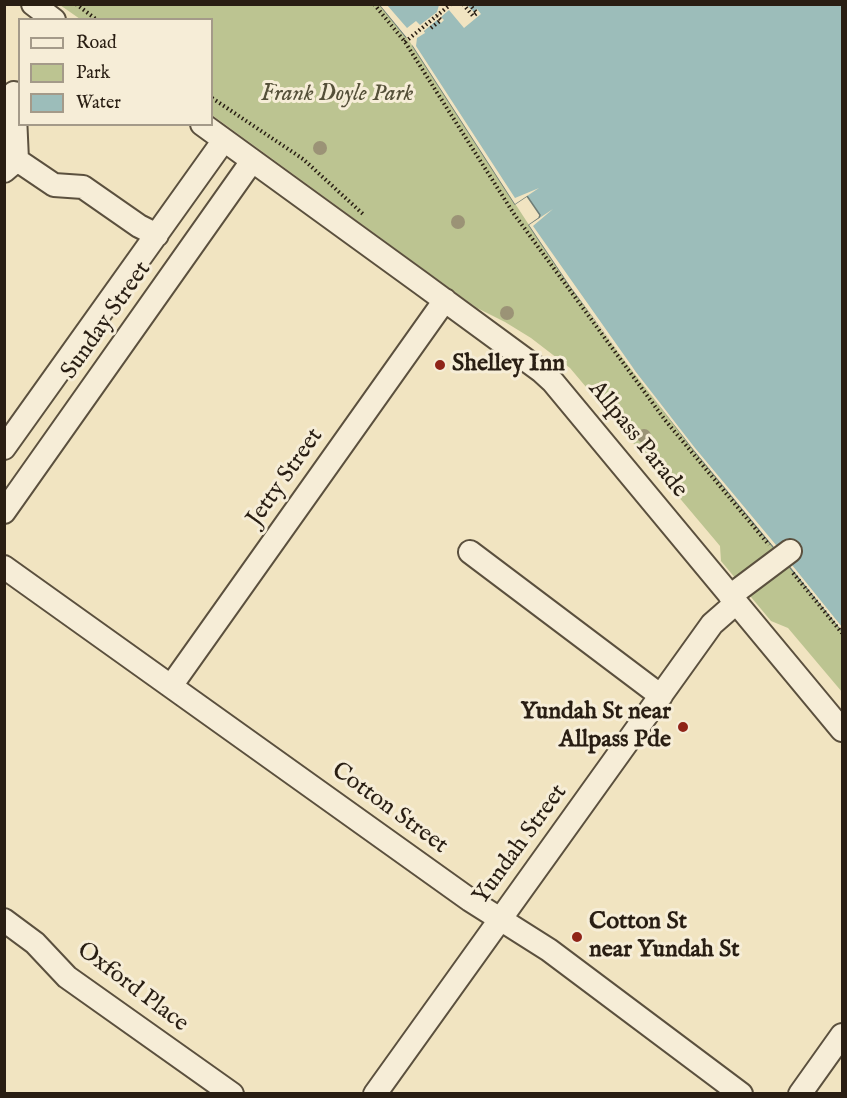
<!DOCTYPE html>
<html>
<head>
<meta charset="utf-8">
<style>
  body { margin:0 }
  #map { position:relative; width:847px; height:1098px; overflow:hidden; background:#f1e4c1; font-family:"IM FELL English",serif }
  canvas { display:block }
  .frame { position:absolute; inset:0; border:6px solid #291e13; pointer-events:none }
  .legend { position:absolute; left:18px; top:18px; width:195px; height:108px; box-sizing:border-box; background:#f6edd7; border:2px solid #a49a89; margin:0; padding:8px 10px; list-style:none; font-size:18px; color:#291e13 }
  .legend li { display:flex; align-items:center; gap:12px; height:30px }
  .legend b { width:30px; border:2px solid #a49a89 }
</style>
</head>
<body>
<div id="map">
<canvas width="847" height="1098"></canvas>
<div class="frame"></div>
<ul class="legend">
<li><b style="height:8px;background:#f6edd7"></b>Road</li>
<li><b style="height:16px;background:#bcc491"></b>Park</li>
<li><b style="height:16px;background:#9cbdba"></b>Water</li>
</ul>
</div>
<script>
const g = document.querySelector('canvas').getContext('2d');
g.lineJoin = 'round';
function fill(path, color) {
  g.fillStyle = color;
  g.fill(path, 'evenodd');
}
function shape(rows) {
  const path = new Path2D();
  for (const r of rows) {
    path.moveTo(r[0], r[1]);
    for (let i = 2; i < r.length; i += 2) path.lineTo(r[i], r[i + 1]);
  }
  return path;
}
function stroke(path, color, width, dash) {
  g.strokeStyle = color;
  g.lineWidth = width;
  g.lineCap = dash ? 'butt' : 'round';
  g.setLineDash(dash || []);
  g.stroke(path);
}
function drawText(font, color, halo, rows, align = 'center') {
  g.font = font + ' "IM FELL English",serif';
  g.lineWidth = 6;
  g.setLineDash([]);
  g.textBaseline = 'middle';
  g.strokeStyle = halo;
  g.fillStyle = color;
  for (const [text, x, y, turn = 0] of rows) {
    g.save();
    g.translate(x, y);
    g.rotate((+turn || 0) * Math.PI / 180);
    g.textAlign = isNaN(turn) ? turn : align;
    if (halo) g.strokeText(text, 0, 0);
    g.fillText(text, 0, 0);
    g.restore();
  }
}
const green = shape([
  [60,5,380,5,410,42,529,225,601,330,693,449,842,631,842,692,788,628,771,621,721,561,720,546,570,368,531,338,505,322,477,308,212,115,212,20,80,19]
]);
const water = shape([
  [380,5,842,5,842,631,693,449,570,286,529,225,539,218,540,215,527,196,515,204,413,46,414,39,424,31,419,26,406,37,380,5]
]);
const pier = shape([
  [380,5,387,5,407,28,416,21,420,25,437,12,439,5,467,5,474,12,477,9,481,14,464,28,449,10,441,17,444,20,441,23,437,20,424,31,425,33,417,38,416,46,515,198,539,188,515,204,411,43,412,37,420,31,408,39],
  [553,209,533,226,636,372,695,448,781,551,778,552,693,449,634,373,570,286,529,225],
  [788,560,842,627,842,631,788,564]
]);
const path = shape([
  [76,4,97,20],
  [374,4,405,42,514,214,665,420,769,545],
  [463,4,473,16,477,13,470,5],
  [431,28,441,20,437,16],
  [405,42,451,4],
  [212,98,303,159,363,214],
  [793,573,842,633]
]);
const minor = shape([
  [33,4,54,20],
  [14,93,17,160],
  [202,124,421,283,541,371,553,382,842,730],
  [4,171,17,160,54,185,83,187,139,226,157,235],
  [4,448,224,140],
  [4,512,252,161],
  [470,552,661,696],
  [4,567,470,900,549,950,741,1094],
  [730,596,790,551],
  [171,686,445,300],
  [4,920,35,943,67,977,232,1094],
  [375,1094,712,624,736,603],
  [800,1094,842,1035]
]);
const trees = [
  [320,148],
  [458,222],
  [507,313],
  [644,436]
];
const markers = [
  [440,365,6,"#8f2418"],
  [683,727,6,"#8f2418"],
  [577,937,6,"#8f2418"]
];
const parkNames = [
  ["Frank Doyle Park",337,95]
];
const streetNames = [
  ["Sunday Street",107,321,-55],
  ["Allpass Parade",637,440,51],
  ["Jetty Street",286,478,-55],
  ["Cotton Street",389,809,36],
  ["Yundah Street",521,845,-54],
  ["Oxford Place",132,988,37]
];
const poiNames = [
  ["Shelley Inn",452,365],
  ["Yundah St near",671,713,"right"],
  ["Allpass Pde",671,741,"right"],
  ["Cotton St",589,923],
  ["near Yundah St",589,951]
];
fill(green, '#bcc491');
fill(water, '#9cbdba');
stroke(water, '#6e7d77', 1.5);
fill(pier, '#f1e4c1');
stroke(minor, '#5b503e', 26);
stroke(path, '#291e13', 4, [1.5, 3]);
stroke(minor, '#f6edd7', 22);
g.fillStyle = '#9b9376';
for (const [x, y] of trees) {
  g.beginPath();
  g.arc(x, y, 7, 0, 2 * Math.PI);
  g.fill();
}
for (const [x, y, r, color] of markers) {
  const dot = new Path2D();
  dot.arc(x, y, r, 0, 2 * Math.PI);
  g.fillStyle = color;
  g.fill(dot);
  stroke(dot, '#f6edd7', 2);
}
drawText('italic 24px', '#555039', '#f6edd7', parkNames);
drawText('24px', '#291e13', '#f6edd7', streetNames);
drawText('bold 24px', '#291e13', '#f6edd7', poiNames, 'left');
</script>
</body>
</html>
